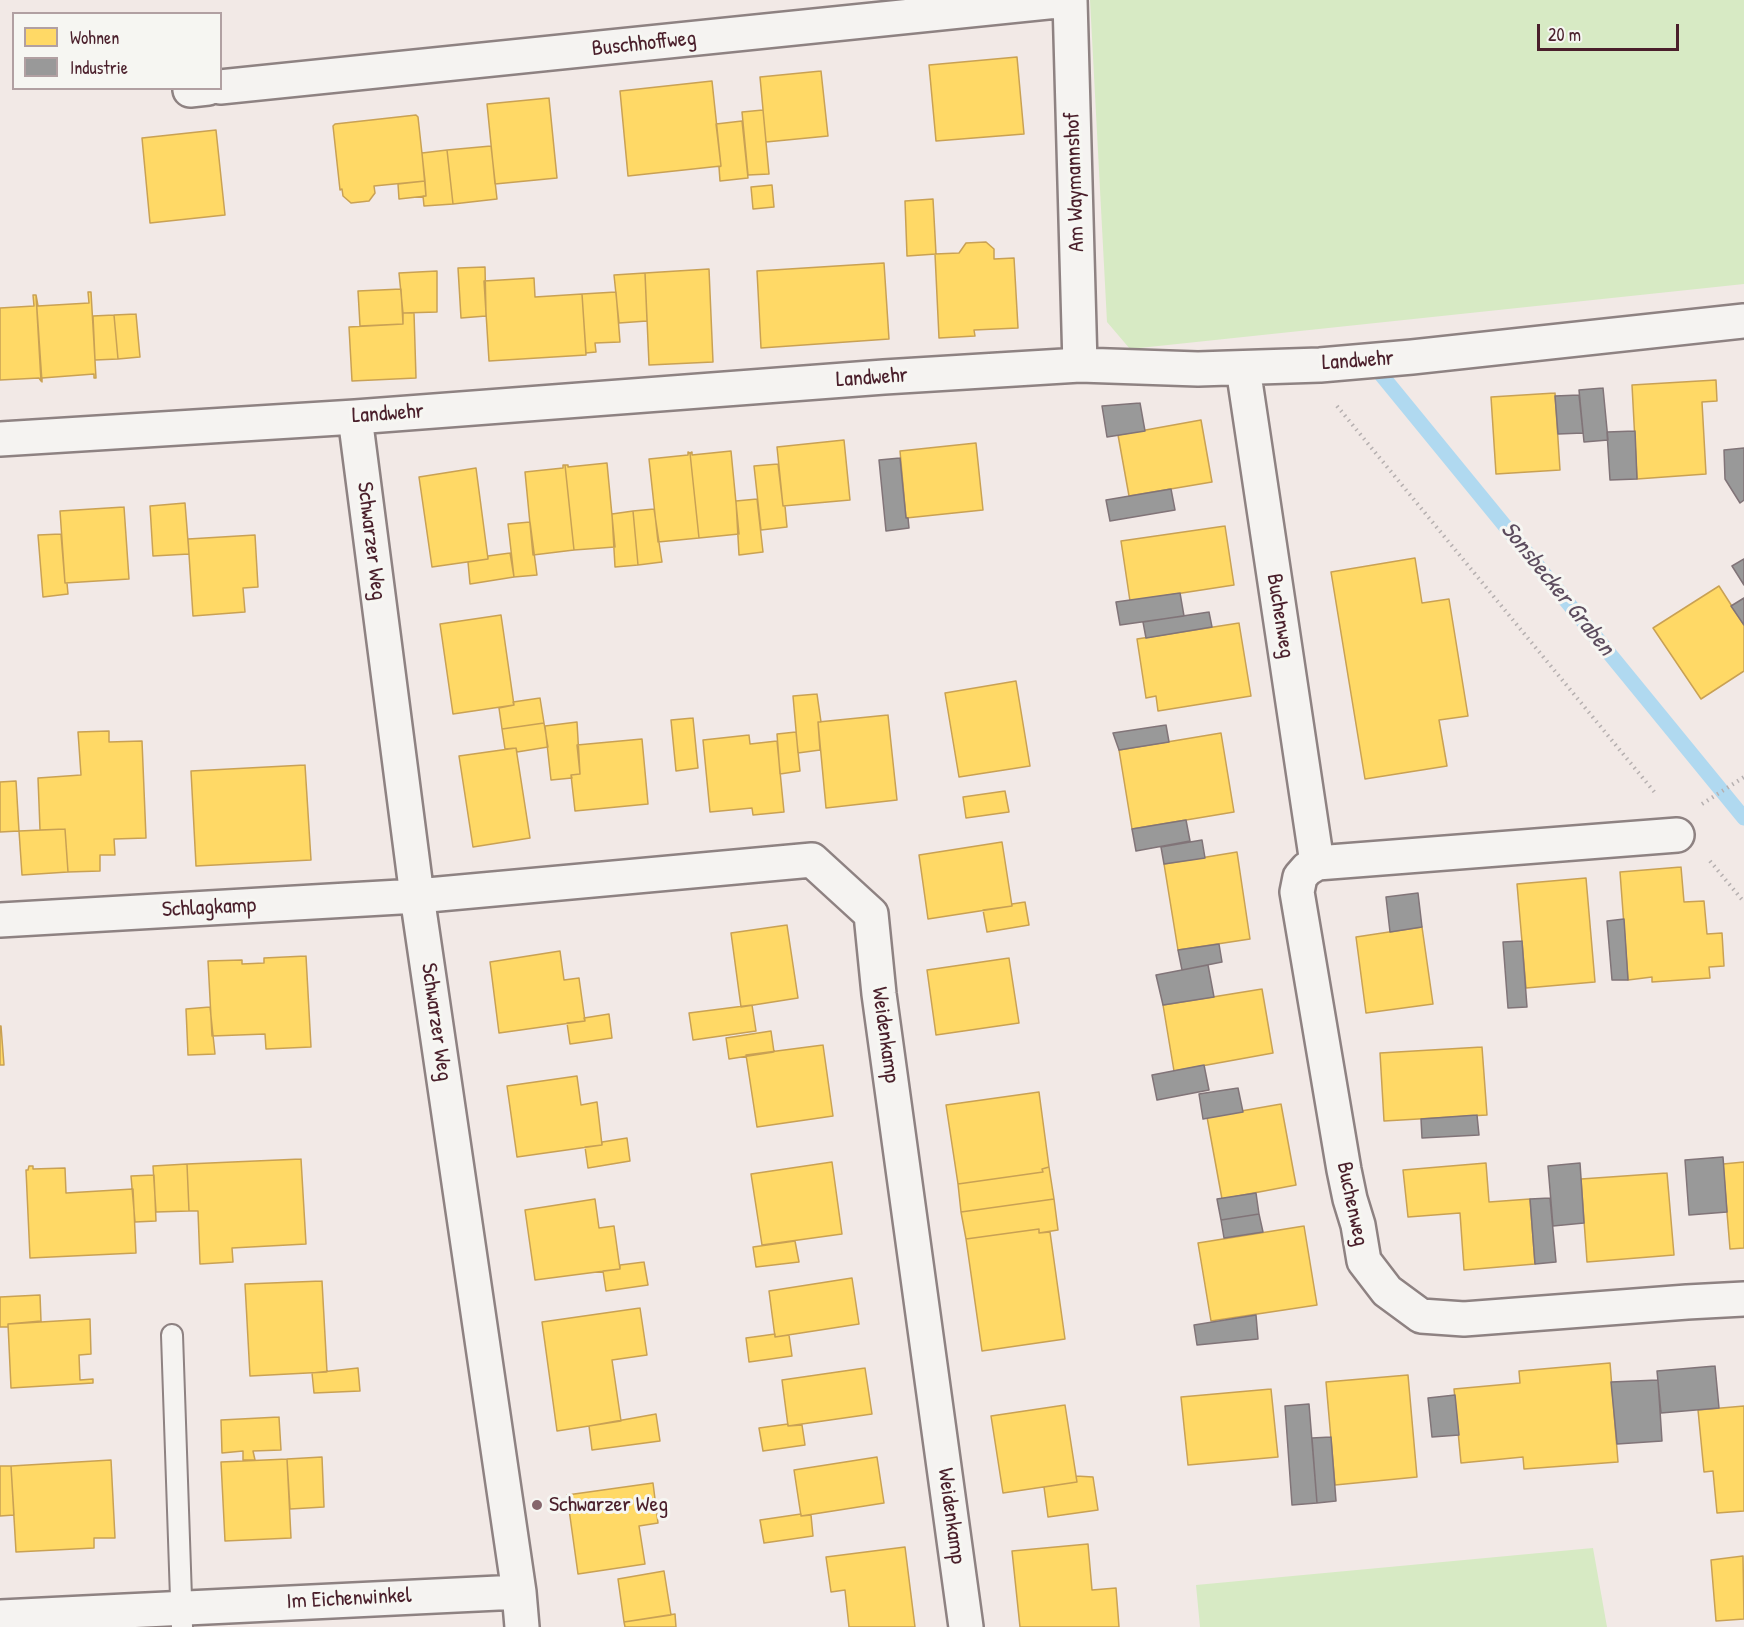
<!DOCTYPE html>
<html>
<head>
<meta charset="utf-8">
<style>
  body { margin:0 }
  #map { position:relative; width:1744px; height:1627px; overflow:hidden; background:#f2e9e6; font-family:"Patrick Hand",sans-serif }
  canvas { display:block }
  .legend { position:absolute; left:12px; top:12px; width:210px; height:78px; box-sizing:border-box; background:#f6f6f2; border:2px solid #b1a0a2; margin:0; padding:8px 10px; list-style:none; font-size:18px; color:#4a1f2b }
  .legend li { display:flex; align-items:center; gap:12px; height:30px }
  .legend b { width:30px; border:2px solid #b1a0a2 }
  .scale { position:absolute; left:1537px; top:24px; width:142px; height:27px; box-sizing:border-box; border:3px solid #4a1f2b; border-top:0; padding-left:8px; font-size:18px; line-height:21px; white-space:nowrap; color:#4a1f2b; -webkit-text-stroke:4px #f6f6f2; paint-order:stroke }
</style>
</head>
<body>
<div id="map">
<canvas width="1744" height="1627"></canvas>
<ul class="legend">
<li><b style="height:16px;background:#ffd966"></b>Wohnen</li>
<li><b style="height:16px;background:#999"></b>Industrie</li>
</ul>
<div class="scale">20 m</div>
</div>
<script>
const g = document.querySelector('canvas').getContext('2d');
g.lineJoin = 'round';
function fill(path, color) {
  g.fillStyle = color;
  g.fill(path, 'evenodd');
}
function shape(rows) {
  const path = new Path2D();
  for (const r of rows) {
    path.moveTo(r[0], r[1]);
    for (let i = 2; i < r.length; i += 2) path.lineTo(r[i], r[i + 1]);
  }
  return path;
}
function stroke(path, color, width, dash) {
  g.strokeStyle = color;
  g.lineWidth = width;
  g.lineCap = dash ? 'butt' : 'round';
  g.setLineDash(dash || []);
  g.stroke(path);
}
function drawText(font, color, halo, rows, align = 'center') {
  g.font = font + ' "Patrick Hand",sans-serif';
  g.lineWidth = 6;
  g.setLineDash([]);
  g.textBaseline = 'middle';
  g.strokeStyle = halo;
  g.fillStyle = color;
  for (const [text, x, y, turn = 0] of rows) {
    g.save();
    g.translate(x, y);
    g.rotate((+turn || 0) * Math.PI / 180);
    g.textAlign = isNaN(turn) ? turn : align;
    if (halo) g.strokeText(text, 0, 0);
    g.fillText(text, 0, 0);
    g.restore();
  }
}
const green = shape([
  [1090,0,1744,0,1744,284,1130,349,1107,322],
  [1593,1548,1607,1627,1200,1627,1196,1585]
]);
const homes = shape([
  [1017,57,1024,134,936,141,929,65,1017,57],
  [821,71,828,136,766,142,760,77,821,71],
  [712,81,721,166,628,176,620,91,712,81],
  [549,98,557,178,495,184,487,104,549,98],
  [763,110,769,174,748,175,742,112,763,110],
  [416,115,418,117,425,181,374,186,375,193,369,201,351,203,343,196,342,189,340,190,333,126,335,124,416,115],
  [742,121,748,178,720,181,719,167,721,166,716,124,742,121],
  [216,130,225,215,150,223,142,138,216,130],
  [491,146,497,199,453,204,447,150,491,146],
  [447,150,453,204,424,206,423,196,426,196,422,153,447,150],
  [425,181,426,196,399,199,398,184,425,181],
  [772,185,774,207,753,209,751,187,772,185],
  [933,199,936,254,907,256,905,201,933,199],
  [986,242,994,249,994,259,1014,258,1018,328,974,330,975,336,939,338,935,254,959,253,966,243,986,242],
  [884,263,889,339,761,348,757,271,884,263],
  [485,267,486,316,461,318,458,268,485,267],
  [709,269,713,362,649,365,645,273,709,269],
  [437,271,437,312,403,313,399,273,437,271],
  [645,273,647,321,619,323,614,275,645,273],
  [534,278,535,297,582,294,586,355,489,361,484,281,534,278],
  [401,289,403,324,360,326,358,291,401,289],
  [88,292,91,292,96,378,94,378,94,374,42,378,42,382,36,295,38,306,89,303,88,292],
  [616,292,620,342,595,343,596,352,586,353,582,294,616,292],
  [33,295,36,295,41,381,39,378,0,380,0,308,34,306,33,295],
  [403,313,414,313,416,378,352,381,349,327,403,324,403,313],
  [136,314,140,357,118,359,114,315,136,314],
  [114,315,118,359,95,360,93,316,114,315],
  [1716,380,1717,401,1702,402,1706,474,1637,479,1632,385,1716,380],
  [1555,393,1560,470,1496,474,1491,397,1555,393],
  [1201,420,1212,482,1129,496,1118,435,1201,420],
  [844,440,850,500,783,506,777,447,844,440],
  [976,443,983,510,906,518,900,451,976,443],
  [731,451,739,534,699,538,690,453,692,452,692,455,731,451],
  [688,452,690,453,699,538,658,542,649,459,688,455,688,452],
  [607,463,615,547,574,550,565,465,568,465,568,467,607,463],
  [778,464,783,506,785,506,787,527,761,530,754,466,778,464],
  [563,465,565,465,574,550,533,555,525,472,563,468,563,465],
  [476,468,488,559,432,567,419,477,476,468],
  [757,499,763,552,739,555,736,501,757,499],
  [185,503,189,554,153,556,150,506,185,503],
  [124,507,129,579,65,583,60,511,124,507],
  [654,509,662,562,638,565,633,511,654,509],
  [633,511,638,565,615,567,612,514,633,511],
  [530,522,537,575,514,577,508,524,530,522],
  [1225,526,1234,585,1130,601,1121,541,1225,526],
  [61,534,65,583,67,583,68,594,43,597,38,535,61,534],
  [255,535,258,587,243,588,245,612,193,616,188,539,255,535],
  [510,553,514,577,470,584,468,562,488,559,488,556,510,553],
  [1415,558,1422,603,1449,599,1468,716,1439,720,1447,766,1365,779,1331,572,1415,558],
  [1719,586,1744,625,1744,671,1701,699,1653,628,1719,586],
  [501,615,514,705,453,714,440,624,501,615],
  [1239,623,1251,696,1158,711,1156,696,1146,698,1137,639,1239,623],
  [1016,681,1030,766,959,777,945,693,1016,681],
  [817,694,821,722,818,722,820,750,798,753,793,696,817,694],
  [540,698,544,723,502,729,499,708,514,705,513,702,540,698],
  [888,715,897,800,826,808,818,722,888,715],
  [693,718,698,768,676,771,671,720,693,718],
  [577,722,580,774,571,775,572,778,551,780,545,726,577,722],
  [544,723,548,747,517,752,516,748,505,749,502,729,544,723],
  [109,731,109,742,142,741,146,838,114,839,115,855,100,855,100,871,68,872,65,829,40,830,38,778,81,775,78,732,109,731],
  [796,732,800,771,780,774,777,734,796,732],
  [1221,733,1234,812,1132,829,1119,750,1221,733],
  [749,735,750,744,777,741,784,812,753,815,752,808,710,812,703,740,749,735],
  [642,739,648,804,575,811,571,775,580,774,577,745,642,739],
  [516,748,530,838,473,847,459,756,516,748],
  [305,765,311,860,196,866,191,771,305,765],
  [16,781,19,831,0,832,0,782,16,781],
  [1005,791,1009,812,966,818,963,797,1005,791],
  [65,829,68,872,22,875,19,831,65,829],
  [1002,842,1012,906,928,919,919,855,1002,842],
  [1237,852,1250,939,1178,950,1164,864,1237,852],
  [1681,867,1684,902,1704,901,1707,934,1722,933,1724,966,1709,967,1710,978,1652,982,1652,977,1628,980,1620,872,1681,867],
  [1586,878,1595,982,1526,988,1517,884,1586,878],
  [1025,902,1029,925,987,932,983,910,1012,906,1012,904,1025,902],
  [787,925,798,998,741,1007,731,933,787,925],
  [1422,927,1433,1004,1366,1013,1356,937,1422,927],
  [560,951,564,980,579,978,585,1021,499,1033,490,962,560,951],
  [306,956,311,1047,266,1049,265,1034,212,1036,208,961,242,960,242,964,264,963,264,958,306,956],
  [1009,958,1019,1023,936,1035,927,970,1009,958],
  [1262,989,1273,1053,1174,1071,1163,1005,1262,989],
  [752,1005,756,1031,693,1040,689,1013,752,1005],
  [210,1007,215,1054,188,1055,186,1009,210,1007],
  [609,1014,612,1038,570,1044,567,1023,585,1021,584,1018,609,1014],
  [0,1026,1,1026,4,1065,0,1065,0,1026],
  [771,1031,774,1052,729,1059,726,1038,771,1031],
  [823,1045,833,1116,757,1127,746,1055,823,1045],
  [1482,1047,1487,1115,1384,1121,1380,1053,1482,1047],
  [577,1076,581,1105,597,1102,602,1145,517,1157,507,1086,577,1076],
  [1039,1092,1049,1167,1042,1169,1043,1172,958,1184,946,1105,1039,1092],
  [1281,1104,1296,1185,1222,1199,1207,1117,1281,1104],
  [627,1138,630,1161,588,1168,585,1147,602,1145,602,1142,627,1138],
  [301,1159,306,1244,232,1248,233,1262,200,1264,198,1211,189,1211,187,1164,301,1159],
  [832,1162,842,1234,762,1245,751,1174,832,1162],
  [1744,1162,1744,1248,1730,1249,1723,1164,1744,1162],
  [1486,1163,1489,1202,1530,1199,1535,1264,1464,1270,1460,1213,1408,1217,1403,1170,1486,1163],
  [187,1164,189,1211,156,1212,153,1166,187,1164],
  [29,1166,33,1166,33,1169,65,1168,66,1193,133,1189,136,1253,30,1258,26,1170,28,1170,29,1166],
  [1049,1167,1054,1199,961,1212,958,1184,1043,1172,1042,1169,1049,1167],
  [1667,1173,1674,1255,1587,1262,1581,1179,1667,1173],
  [154,1175,156,1221,135,1222,131,1176,154,1175],
  [595,1199,599,1228,614,1226,620,1269,535,1280,525,1210,595,1199],
  [1054,1199,1058,1230,1039,1233,1039,1229,966,1239,961,1212,1054,1199],
  [1304,1226,1317,1305,1211,1321,1198,1243,1304,1226],
  [1039,1229,1039,1233,1050,1232,1065,1339,982,1351,966,1239,1039,1229],
  [795,1241,799,1262,756,1267,753,1247,795,1241],
  [644,1262,648,1285,606,1291,603,1271,620,1269,620,1265,644,1262],
  [852,1278,859,1324,775,1337,769,1291,852,1278],
  [322,1281,327,1372,250,1376,245,1284,322,1281],
  [40,1295,41,1321,8,1324,8,1327,0,1327,0,1297,40,1295],
  [640,1308,647,1355,612,1360,621,1421,557,1431,542,1322,640,1308],
  [90,1319,91,1354,79,1355,80,1380,93,1379,93,1383,11,1388,8,1324,90,1319],
  [775,1334,775,1337,789,1335,792,1356,749,1362,746,1338,775,1334],
  [1610,1363,1618,1462,1524,1469,1523,1457,1461,1463,1454,1389,1520,1383,1519,1371,1610,1363],
  [358,1368,360,1391,314,1393,312,1373,358,1368],
  [865,1368,872,1414,788,1426,782,1380,865,1368],
  [1408,1375,1417,1477,1335,1485,1326,1382,1408,1375],
  [1271,1389,1278,1457,1188,1465,1181,1397,1271,1389],
  [1065,1405,1077,1482,1003,1493,991,1416,1065,1405],
  [1744,1406,1744,1511,1717,1513,1713,1471,1704,1472,1698,1410,1744,1406],
  [656,1414,660,1441,592,1450,589,1426,656,1414],
  [279,1417,281,1450,253,1451,255,1460,243,1460,243,1451,222,1453,221,1420,279,1417],
  [788,1424,788,1426,802,1425,805,1445,763,1451,759,1428,788,1424],
  [322,1457,324,1507,290,1509,287,1459,322,1457],
  [877,1457,884,1503,801,1516,794,1470,877,1457],
  [287,1459,291,1538,225,1541,221,1462,287,1459],
  [111,1460,115,1538,94,1538,94,1548,16,1552,11,1466,111,1460],
  [0,1466,11,1466,14,1515,0,1516,0,1466],
  [1076,1476,1093,1477,1098,1510,1048,1517,1044,1487,1077,1482,1076,1476],
  [653,1483,658,1523,639,1526,645,1564,578,1574,567,1495,653,1483],
  [801,1514,801,1516,811,1515,813,1536,764,1543,760,1520,801,1514],
  [1088,1544,1092,1590,1116,1588,1119,1627,1020,1627,1012,1551,1088,1544],
  [905,1547,915,1627,849,1627,845,1590,831,1592,826,1557,905,1547],
  [1743,1556,1744,1619,1716,1621,1711,1560,1743,1556],
  [664,1571,671,1615,624,1622,618,1579,664,1571],
  [675,1614,676,1627,625,1627,624,1622,675,1614]
]);
const industry = shape([
  [1603,388,1608,440,1584,442,1579,390,1603,388],
  [1579,395,1583,433,1558,434,1555,396,1579,395],
  [1140,403,1145,431,1107,437,1102,406,1140,403],
  [1635,431,1637,479,1610,480,1607,432,1635,431],
  [1744,448,1744,500,1740,503,1725,479,1724,450,1744,448],
  [900,458,906,518,908,518,909,528,886,531,879,460,900,458],
  [1171,489,1175,510,1110,521,1106,500,1171,489],
  [1744,559,1744,585,1732,566,1744,559],
  [1180,593,1184,616,1120,625,1116,602,1180,593],
  [1744,598,1744,625,1731,606,1744,598],
  [1209,612,1212,627,1146,638,1143,622,1209,612],
  [1166,725,1169,742,1119,750,1113,733,1166,725],
  [1186,820,1190,841,1136,851,1132,829,1186,820],
  [1202,840,1205,858,1164,864,1161,847,1202,840],
  [1418,893,1422,927,1390,932,1386,897,1418,893],
  [1624,919,1628,980,1612,980,1607,921,1624,919],
  [1522,941,1527,1007,1508,1008,1503,942,1522,941],
  [1219,944,1222,962,1182,970,1178,950,1219,944],
  [1208,965,1214,997,1163,1005,1156,975,1208,965],
  [1204,1065,1209,1090,1157,1100,1152,1075,1204,1065],
  [1238,1088,1243,1112,1203,1119,1199,1094,1238,1088],
  [1477,1115,1479,1135,1422,1138,1421,1119,1477,1115],
  [1723,1157,1727,1212,1689,1215,1685,1160,1723,1157],
  [1580,1163,1584,1223,1553,1226,1548,1166,1580,1163],
  [1256,1193,1259,1214,1221,1220,1217,1199,1256,1193],
  [1550,1198,1556,1262,1535,1264,1530,1199,1550,1198],
  [1259,1214,1263,1232,1224,1238,1221,1220,1259,1214],
  [1256,1315,1258,1339,1197,1345,1194,1325,1256,1315],
  [1715,1366,1719,1408,1661,1413,1657,1371,1715,1366],
  [1658,1380,1662,1441,1617,1444,1611,1382,1658,1380],
  [1455,1395,1459,1435,1432,1437,1428,1398,1455,1395],
  [1309,1404,1317,1503,1292,1505,1285,1406,1309,1404],
  [1331,1437,1336,1501,1317,1503,1312,1438,1331,1437]
]);
const stream = shape([
  [1370,361,1744,818]
]);
const path = shape([
  [1337,406,1656,794],
  [1702,804,1744,777],
  [1710,861,1744,902]
]);
const service = shape([
  [172,1335,182,1627]
]);
const minor = shape([
  [1070,0,1080,365],
  [220,87,1067,0],
  [190,90,208,88],
  [1243,368,1317,863,1307,869,1300,877,1297,892,1344,1170,1350,1199,1358,1225,1364,1261,1387,1291,1421,1316,1464,1319,1687,1302,1744,1299],
  [355,417,417,896,519,1592,522,1627],
  [0,439,355,417,884,377,1080,365,1198,369,1320,365,1412,357,1744,321],
  [1317,863,1677,835],
  [0,920,417,896,812,860,871,914,879,994,966,1627],
  [0,1617,519,1592]
]);
const markers = [
  [537,1505,6,"#85666c"]
];
const streetNames = [
  ["Buschhoffweg",644,44,-6],
  ["Am Waymannshof",1075,182,-92],
  ["Landwehr",1358,361,-4],
  ["Landwehr",872,378,-4],
  ["Landwehr",388,414,-4],
  ["Schwarzer Weg",371,541,83],
  ["Buchenweg",1280,616,81],
  ["Schlagkamp",209,908,-3],
  ["Schwarzer Weg",436,1022,82],
  ["Weidenkamp",885,1035,82],
  ["Buchenweg",1352,1204,78],
  ["Weidenkamp",951,1516,82],
  ["Im Eichenwinkel",349,1599,-3]
];
const poiNames = [
  ["Schwarzer Weg",549,1505]
];
const waterNames = [
  ["Sonsbecker Graben",1557,589,51]
];
fill(green, '#d7eac4');
fill(homes, '#ffd966');
stroke(homes, '#c9a154', 1.5);
fill(industry, '#999');
stroke(industry, '#817478', 1.5);
stroke(stream, '#b0d9f0', 15);
stroke(service, '#8e8282', 24);
stroke(minor, '#8e8282', 38);
stroke(path, '#b6b0b0', 4, [1.5, 4.5]);
stroke(service, '#f5f3f1', 20);
stroke(minor, '#f5f3f1', 33);
for (const [x, y, r, color] of markers) {
  const dot = new Path2D();
  dot.arc(x, y, r, 0, 2 * Math.PI);
  g.fillStyle = color;
  g.fill(dot);
  stroke(dot, '#f6f6f2', 2);
}
drawText('22px', '#4a1f2b', '#f6f6f2', streetNames);
drawText('22px', '#4a1f2b', '#f6f6f2', poiNames, 'left');
drawText('italic 24px', '#5c4c5e', '#f6f6f2', waterNames);
</script>
</body>
</html>
